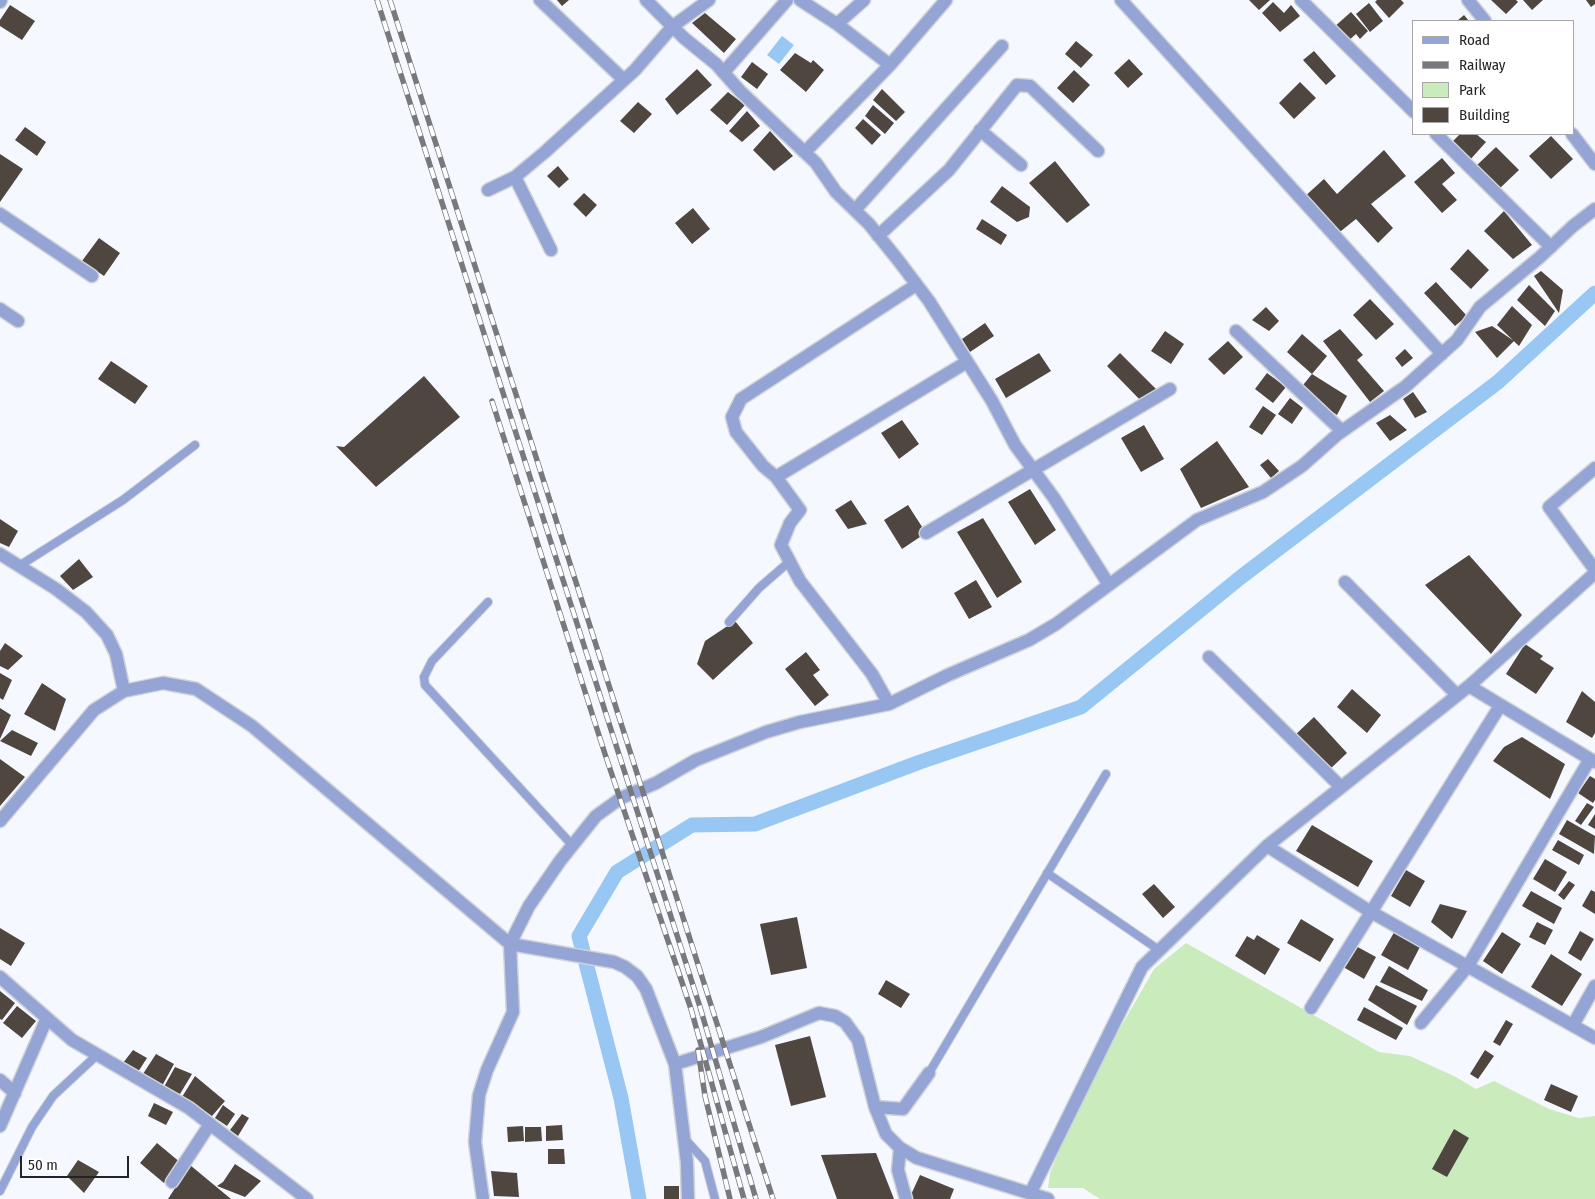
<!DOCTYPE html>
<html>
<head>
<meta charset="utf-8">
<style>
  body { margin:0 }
  #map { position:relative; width:1595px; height:1199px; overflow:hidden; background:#f5f9ff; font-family:"Fira Sans Condensed",sans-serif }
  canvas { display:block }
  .legend { position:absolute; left:1412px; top:20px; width:162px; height:115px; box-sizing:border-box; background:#fff; border:1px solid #a7a7a9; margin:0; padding:6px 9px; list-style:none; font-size:15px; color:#222428 }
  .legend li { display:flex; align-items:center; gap:10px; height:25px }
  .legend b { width:25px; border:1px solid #a7a7a9 }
  .scale { position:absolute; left:20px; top:1156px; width:109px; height:22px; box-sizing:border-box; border:2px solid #222428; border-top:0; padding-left:6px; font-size:15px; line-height:18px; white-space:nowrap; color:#222428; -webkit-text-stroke:4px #fff; paint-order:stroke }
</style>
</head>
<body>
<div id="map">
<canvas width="1595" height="1199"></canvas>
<ul class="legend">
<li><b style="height:6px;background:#94a4d4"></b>Road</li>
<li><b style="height:6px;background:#77797e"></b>Railway</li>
<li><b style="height:14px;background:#caebbc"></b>Park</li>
<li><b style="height:14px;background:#4f4640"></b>Building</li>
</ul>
<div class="scale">50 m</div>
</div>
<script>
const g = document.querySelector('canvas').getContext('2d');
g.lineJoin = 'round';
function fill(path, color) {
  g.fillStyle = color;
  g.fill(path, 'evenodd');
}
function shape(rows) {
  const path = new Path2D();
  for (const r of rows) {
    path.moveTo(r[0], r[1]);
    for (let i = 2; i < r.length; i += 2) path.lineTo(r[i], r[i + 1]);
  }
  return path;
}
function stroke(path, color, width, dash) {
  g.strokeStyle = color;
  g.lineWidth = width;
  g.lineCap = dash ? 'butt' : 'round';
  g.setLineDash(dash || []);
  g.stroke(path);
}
const green = shape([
  [1186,943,1379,1052,1410,1056,1456,1077,1476,1089,1494,1081,1549,1109,1579,1118,1595,1116,1595,1199,1100,1199,1083,1188,1048,1188,1050,1173,1076,1108,1118,1032,1154,969]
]);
const water = shape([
  [782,36,794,45,779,64,767,55]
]);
const canal = shape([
  [639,1199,621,1098,579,936,617,872,692,825,755,824,920,762,1081,707,1241,577,1498,382,1595,293]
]);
const building = shape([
  [557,0,569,0,562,6],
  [1249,0,1270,0,1259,10],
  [1377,0,1401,0,1404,3,1389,18,1375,2],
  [1491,0,1516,0,1518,2,1506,14],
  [1523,0,1543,0,1532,10],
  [1586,0,1595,0,1595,4,1591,7],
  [1273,2,1284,13,1291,5,1300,16,1280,32,1262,13],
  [1369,3,1383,21,1370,32,1356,14],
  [10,5,35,21,22,40,0,26,0,20],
  [1351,12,1368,31,1360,39,1356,34,1346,43,1333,28],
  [705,13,736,39,724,53,692,23],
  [1464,15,1469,21,1457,21],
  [1076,41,1093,55,1081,68,1065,54],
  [1314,51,1336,76,1326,85,1303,60],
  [795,53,811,63,813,60,824,70,806,92,780,70],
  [1129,59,1143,74,1128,88,1114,73],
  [752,62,768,74,757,89,741,77],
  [697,69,712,85,677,115,665,99],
  [1074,70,1090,85,1073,103,1057,88],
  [1300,82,1316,98,1294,119,1279,103],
  [882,89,905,112,896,121,873,100],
  [728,92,745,105,727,125,710,110],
  [638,102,652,114,634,133,620,121],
  [873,105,894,123,885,134,865,116],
  [747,111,760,126,742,142,729,131],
  [863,119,881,135,872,145,855,128],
  [25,127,46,142,37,156,15,140],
  [770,131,793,156,774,171,753,150],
  [1460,134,1476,134,1486,142,1469,161,1450,144],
  [1551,136,1573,159,1551,179,1529,156],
  [1496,147,1519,170,1498,190,1475,167],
  [1384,150,1406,176,1371,204,1393,228,1378,243,1356,219,1336,235,1303,198,1324,179,1337,194],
  [0,154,23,169,0,202],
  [1442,158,1455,173,1442,184,1457,200,1442,213,1414,182],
  [1055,161,1090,205,1067,223,1029,183],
  [558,166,569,179,559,188,547,176],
  [1002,186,1030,207,1029,217,1017,222,990,202],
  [584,193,597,205,586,217,573,204],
  [693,208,710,229,692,244,675,223],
  [1504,211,1532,245,1513,259,1484,231],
  [982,219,1007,235,1001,245,976,229],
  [99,238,120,253,104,276,82,261],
  [1468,249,1489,270,1471,289,1450,269],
  [1541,271,1563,290,1559,313,1534,276],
  [1436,282,1467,316,1455,326,1424,293],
  [1529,285,1555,311,1545,326,1517,300],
  [1370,299,1394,324,1376,340,1353,315],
  [1512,306,1532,325,1519,346,1497,325],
  [1266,307,1279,321,1269,331,1252,320],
  [985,323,994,336,970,352,962,339],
  [1492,326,1514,341,1497,358,1475,332],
  [1340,329,1363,355,1357,360,1384,391,1370,402,1323,341],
  [1165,331,1184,344,1171,364,1151,351],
  [1302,334,1327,356,1312,374,1287,352],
  [1228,341,1243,357,1224,375,1208,359],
  [1405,349,1413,358,1402,367,1395,358],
  [1039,353,1051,371,1006,398,995,379],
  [1120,353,1158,391,1144,404,1107,366],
  [111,361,148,386,135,404,98,379],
  [1267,373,1286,387,1273,403,1255,389],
  [1312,374,1347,396,1337,415,1299,390],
  [424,376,460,417,376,487,336,446,344,447],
  [1413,392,1427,412,1415,418,1403,399],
  [1290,398,1303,408,1292,424,1278,414],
  [1263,406,1276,415,1262,435,1249,427],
  [1390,415,1407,430,1390,441,1376,423],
  [902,420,919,444,899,459,881,433],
  [1144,425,1164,459,1141,472,1121,438],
  [1217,441,1249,487,1201,508,1180,469],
  [1268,459,1279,471,1271,478,1260,465],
  [1030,489,1056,530,1035,545,1008,502],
  [851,500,867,524,848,529,835,510],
  [908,505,926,533,902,549,884,520],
  [983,518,1022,582,997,598,957,532],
  [0,519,18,531,9,547,0,543],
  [1469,555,1522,615,1491,654,1425,585],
  [79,559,93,577,73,590,60,576],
  [976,580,992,607,969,619,954,593],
  [735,621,753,643,713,680,697,664,705,641],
  [5,643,23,656,8,670,0,666,0,651],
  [1525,644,1543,656,1540,659,1554,668,1536,694,1506,674],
  [806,652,820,670,813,675,829,695,815,706,785,669],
  [0,673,12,680,3,700,0,698],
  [42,683,66,699,55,731,24,714],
  [1352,689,1381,715,1367,733,1337,707],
  [1582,691,1595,702,1595,733,1592,738,1566,722],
  [0,708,11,715,0,739],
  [1314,717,1347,753,1329,770,1294,736],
  [12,730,38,743,31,756,0,741],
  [1522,737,1565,764,1550,799,1493,761,1504,747],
  [0,759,25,777,0,806],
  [1590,776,1595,779,1595,800,1593,803,1578,793],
  [1587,803,1594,807,1581,825,1575,821],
  [1595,814,1595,829,1588,825],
  [1567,820,1595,836,1594,854,1559,834],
  [1312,825,1373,861,1358,887,1296,851],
  [1558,840,1584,855,1579,865,1552,850],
  [1545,859,1567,872,1555,892,1533,879],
  [1406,870,1425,881,1410,907,1391,896],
  [1569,881,1575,885,1564,900,1558,895],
  [1154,884,1175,907,1163,918,1142,894],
  [1591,890,1595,892,1595,914,1582,906],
  [1531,891,1562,908,1554,924,1522,906],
  [1440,904,1467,911,1452,939,1431,922],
  [797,917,807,968,771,975,760,924],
  [1301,919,1334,939,1320,962,1287,943],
  [1537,922,1553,930,1545,945,1529,937],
  [0,928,25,943,11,966,0,959],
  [1396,929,1422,943,1408,970,1381,955],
  [1580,931,1594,939,1581,961,1568,953],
  [1502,932,1521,944,1502,974,1483,961],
  [1257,935,1280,949,1265,975,1235,956,1247,936,1254,940],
  [1354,945,1376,957,1364,979,1338,964],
  [1551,954,1582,974,1562,1006,1531,987],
  [1389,966,1428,990,1422,1001,1380,982],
  [886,980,910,994,901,1008,878,994],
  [1376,985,1417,1006,1407,1025,1368,1000],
  [0,991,15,1003,2,1020,0,1019],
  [17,1006,36,1021,22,1038,3,1023],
  [1364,1007,1403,1028,1396,1040,1357,1020],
  [1506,1020,1513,1024,1500,1046,1493,1042],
  [810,1036,826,1097,791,1106,775,1045],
  [133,1050,147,1058,138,1072,123,1063],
  [1485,1050,1494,1056,1478,1079,1470,1074],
  [156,1054,174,1064,162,1086,141,1077],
  [175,1067,192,1074,180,1094,165,1088,165,1085],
  [195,1076,225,1101,212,1116,182,1097],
  [1551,1084,1578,1096,1571,1112,1544,1100],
  [154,1103,173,1112,166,1125,148,1116],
  [223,1105,235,1114,227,1126,215,1118],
  [242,1114,249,1118,238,1136,230,1130],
  [562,1125,563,1140,546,1141,546,1126],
  [523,1126,524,1141,508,1142,507,1127],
  [525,1127,541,1127,542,1141,525,1142],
  [1454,1129,1469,1138,1447,1177,1432,1169],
  [157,1143,181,1163,164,1183,140,1163],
  [548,1149,564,1149,565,1164,548,1164],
  [876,1153,894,1199,837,1199,821,1155],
  [78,1160,99,1172,84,1193,67,1176],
  [235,1164,261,1181,245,1197,217,1186,223,1182],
  [190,1165,231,1199,168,1199],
  [491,1171,517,1173,519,1197,494,1196],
  [920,1175,954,1189,950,1199,909,1199],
  [664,1186,679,1186,679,1199,664,1199]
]);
const service = shape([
  [19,566,123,500,195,445],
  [488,602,432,661,424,677,425,685,573,846],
  [729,622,759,588,790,561],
  [1047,873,1159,950],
  [929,1073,1106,774],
  [685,1139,705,1161,715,1199],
  [0,1191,32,1127,53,1096,97,1055]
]);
const minor = shape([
  [540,0,624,80],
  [646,0,684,38,716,64,740,91,816,163,836,192,869,224,898,260,929,301,992,401,1015,445,1054,498,1109,585],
  [800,0,837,24,890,65],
  [1121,0,1442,354],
  [1301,0,1414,112],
  [1468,0,1485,21],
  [0,2,1,0],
  [837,24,864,0],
  [724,72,787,0],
  [980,130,1021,165],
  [1436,134,1551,247],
  [1572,134,1595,164],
  [805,152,890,65,946,0],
  [515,177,551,250],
  [488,190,515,177,545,152,635,70,673,26,709,0],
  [855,210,1002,46],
  [0,214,92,276],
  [878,236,949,170,1017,85,1030,86,1098,151],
  [0,309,18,321],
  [1236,331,1342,431],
  [1595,468,1549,507,1595,570],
  [776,477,967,362],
  [926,533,1170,389],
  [0,554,56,589,86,612,107,635,116,654,124,691],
  [1345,582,1457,695],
  [1209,657,1341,787],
  [1469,686,1595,762],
  [889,704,872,674,800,581,781,545,790,523,800,510,776,477,763,466,736,432,732,417,741,399,916,285],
  [0,821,94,710,124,691,163,683,196,689,252,726,510,944,614,962,625,967,637,976,646,989,675,1064,687,1163,688,1199],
  [1267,846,1371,912,1595,1038],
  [0,977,72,1040,189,1108,307,1199],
  [1311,1008,1500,706],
  [1421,1023,1468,966,1590,759],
  [1573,1025,1595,986],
  [675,1064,761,1037,819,1013,835,1016,845,1022,858,1040,875,1107,886,1134,900,1148,917,1158,1048,1199],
  [0,1080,15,1093],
  [875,1107,903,1109,929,1073],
  [0,1126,47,1018],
  [900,1148,898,1170,906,1199],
  [172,1182,210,1124],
  [1030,1194,1142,967,1267,846,1469,686,1595,573],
  [483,1199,475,1142,479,1095,487,1070,513,1012,510,944,529,906,560,861,596,816,621,798,656,783,696,760,766,732,800,722,889,704,948,675,1029,640,1056,624,1197,520,1263,492,1302,466,1338,434,1405,387,1457,340,1480,307,1540,257,1573,226,1595,209]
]);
const rail = shape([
  [377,0,700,1007,756,1199],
  [390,0,773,1199],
  [492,401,605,754,691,1009,744,1199],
  [698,1050,705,1096,730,1199]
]);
fill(green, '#caebbc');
fill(water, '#99c7f3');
stroke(canal, '#99c7f3', 15);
fill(building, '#4f4640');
stroke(service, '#cfd3d8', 10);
stroke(minor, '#cfd3d8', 15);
stroke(service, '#94a4d4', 8);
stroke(minor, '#94a4d4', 12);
stroke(rail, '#77797e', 5.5);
stroke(rail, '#fff', 4, [11]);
</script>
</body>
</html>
